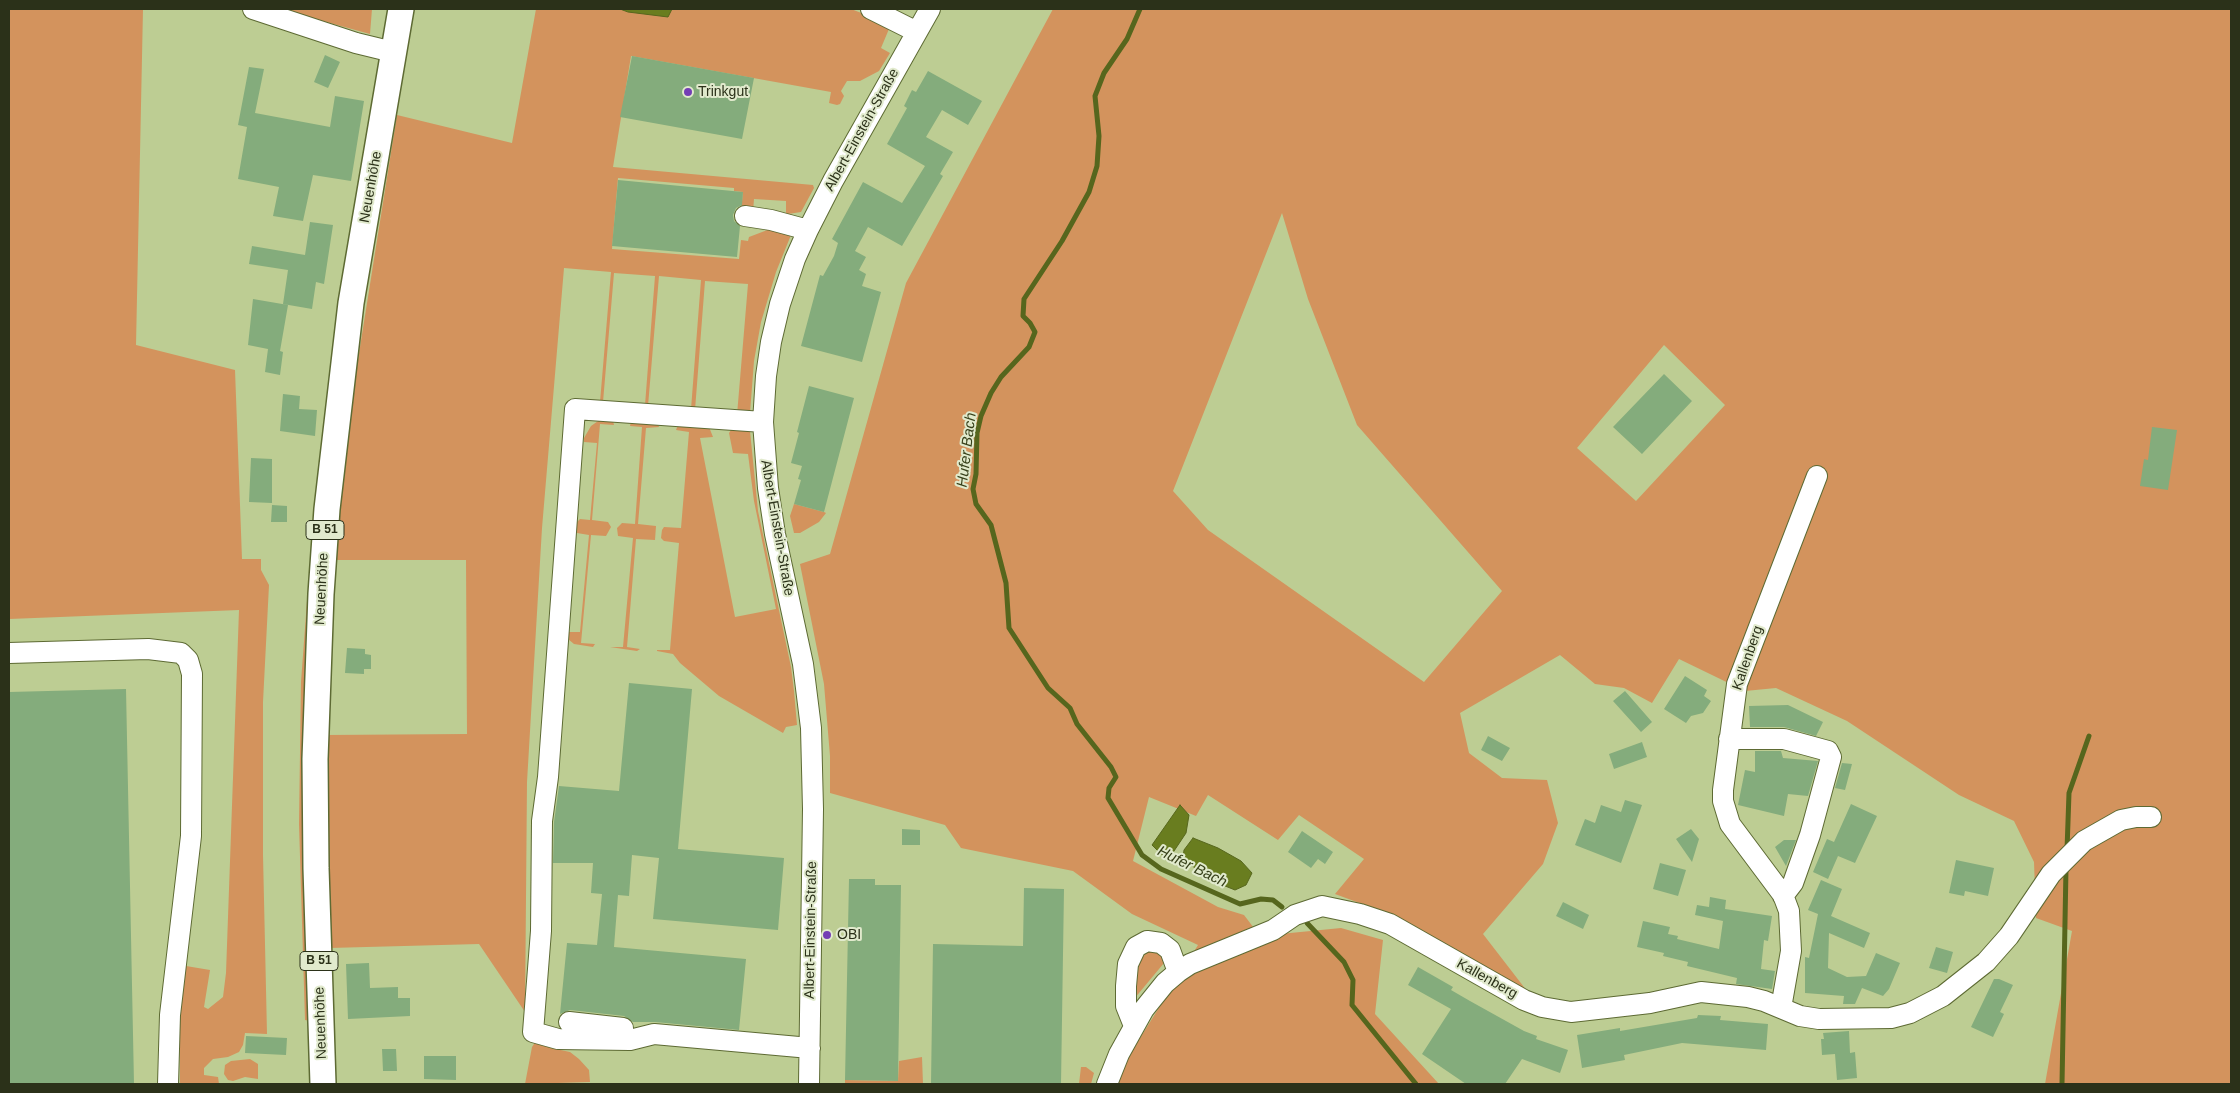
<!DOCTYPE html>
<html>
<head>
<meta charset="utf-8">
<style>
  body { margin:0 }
  #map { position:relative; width:2240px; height:1093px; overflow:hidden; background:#bdcd93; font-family:Helvetica,sans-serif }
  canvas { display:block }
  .frame { position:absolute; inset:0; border:10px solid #2b3119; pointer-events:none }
</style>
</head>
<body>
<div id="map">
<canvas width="2240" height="1093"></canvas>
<div class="frame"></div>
</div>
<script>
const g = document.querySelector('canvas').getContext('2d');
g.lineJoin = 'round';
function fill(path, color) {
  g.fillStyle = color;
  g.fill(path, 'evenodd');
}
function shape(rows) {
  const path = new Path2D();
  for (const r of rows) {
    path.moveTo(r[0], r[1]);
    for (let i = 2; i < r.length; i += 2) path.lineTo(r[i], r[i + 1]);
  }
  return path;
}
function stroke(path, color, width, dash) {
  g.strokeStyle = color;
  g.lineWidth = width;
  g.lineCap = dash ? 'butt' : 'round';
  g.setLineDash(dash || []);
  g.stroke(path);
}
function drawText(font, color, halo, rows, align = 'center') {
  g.font = font + ' Helvetica,sans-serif';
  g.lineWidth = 4;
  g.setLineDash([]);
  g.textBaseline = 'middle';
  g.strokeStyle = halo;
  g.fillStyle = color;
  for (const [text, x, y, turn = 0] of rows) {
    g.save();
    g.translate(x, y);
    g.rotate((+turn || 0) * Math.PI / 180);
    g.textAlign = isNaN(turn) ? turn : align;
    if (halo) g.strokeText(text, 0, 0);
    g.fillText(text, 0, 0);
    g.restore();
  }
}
const green = shape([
  [9,9,143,9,136,345,235,370,242,559,261,559,261,570,269,585,263,702,263,855,267,1034,245,1033,243,1045,239,1052,228,1057,213,1059,204,1068,204,1075,218,1077,219,1084,180,1084,180,1004,186,966,210,970,204,1007,208,1009,223,997,226,973,239,610,9,619],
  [279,9,372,9,370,34],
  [536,9,620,9,628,12,671,11,672,9,851,9,882,21,889,29,881,48,890,53,879,71,860,81,847,81,841,91,844,96,840,104,837,105,829,103,831,92,631,56,613,167,813,185,814,188,801,212,788,214,786,213,786,201,754,199,753,212,741,211,743,192,734,191,734,188,618,178,612,249,739,259,741,240,748,241,749,237,770,229,791,235,776,272,761,322,754,361,750,413,737,415,748,284,705,281,695,410,691,409,701,280,659,276,648,406,645,405,655,276,614,273,603,402,600,402,611,272,564,268,542,528,527,782,525,1012,479,944,329,948,326,735,467,734,466,560,334,560,353,391,397,115,512,143],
  [1053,9,2231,9,2231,1084,2045,1084,2072,931,2036,918,2034,862,2014,821,1959,795,1847,721,1776,688,1745,691,1679,659,1652,703,1624,688,1595,684,1560,655,1460,713,1469,753,1502,778,1547,780,1558,823,1543,864,1483,934,1527,991,1392,915,1335,894,1364,859,1299,815,1278,840,1208,795,1196,816,1149,797,1133,861,1218,907,1244,915,1260,936,1341,928,1383,940,1375,1014,1439,1084,1117,1084,1127,1059,1198,945,1132,914,1073,871,961,848,945,825,830,793,830,756,824,684,800,564,830,554,906,283],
  [1282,213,1308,299,1357,425,1502,591,1424,682,1208,530,1173,491],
  [1664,345,1725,405,1636,501,1577,448],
  [601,419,613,421,614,425,600,424,592,520,608,522,611,527,606,536,591,535,581,643,595,644,593,647,574,644,568,639,567,632,580,632,589,535,577,533,577,522,580,519,590,520,597,443,584,442,584,438,591,426],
  [631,422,658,424,659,427,646,428,638,524,656,526,655,540,636,539,627,647,640,649,637,651,610,647,623,647,633,538,618,536,617,528,622,523,635,524,642,427,630,426],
  [678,425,709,427,713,437,700,438,735,617,776,609,754,501,748,454,733,453,729,433,731,430,750,431,758,511,791,667,794,691,797,725,786,727,783,733,719,696,680,663,673,654,657,651,657,650,670,650,679,543,664,541,661,538,662,530,664,527,681,528,689,432,676,430],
  [794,504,824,512,826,513,819,522,800,533,794,533,790,516],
  [307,601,309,602,310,1021,305,1020,299,824,301,682],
  [1153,951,1161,954,1164,963,1134,999,1134,977,1140,959,1148,952],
  [536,1041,551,1048,570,1052,579,1059,589,1070,590,1082,525,1084,532,1047],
  [922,1057,923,1084,845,1084,845,1080,898,1081,899,1061],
  [250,1059,258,1064,258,1079,245,1077,233,1081,228,1080,224,1074,225,1065,231,1061],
  [1081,1067,1086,1067,1094,1073,1091,1084,1079,1084]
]);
const water = shape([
  [620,9,672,9,668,17,628,12,620,9],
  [1180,805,1189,815,1186,833,1170,857,1161,854,1152,845,1180,805],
  [1193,838,1218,848,1241,861,1252,873,1246,885,1235,890,1208,879,1183,858,1184,850,1193,838]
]);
const stream = shape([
  [1140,9,1127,39,1104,73,1095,96,1099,136,1097,166,1089,192,1062,241,1024,299,1023,316,1030,323,1035,332,1029,347,1001,377,991,393,981,416,977,433,976,474,973,489,976,504,991,525,1006,583,1009,628,1048,688,1070,708,1077,724,1111,767,1116,777,1109,788,1108,798,1142,855,1161,869,1240,904,1261,899,1273,900,1282,907],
  [2067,850,2069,793,2089,736],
  [1307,923,1344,962,1353,980,1352,1005,1416,1084],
  [2062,1084,2066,868]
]);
const building = shape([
  [325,55,340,62,328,88,314,82],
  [632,56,754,78,742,139,620,117],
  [249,67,264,69,255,113,330,127,335,96,364,101,351,181,313,175,303,221,273,216,279,187,238,179,247,127,238,125],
  [928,71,982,101,968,125,942,110,926,137,953,152,940,174,943,176,902,246,868,227,855,251,866,257,859,270,866,274,862,286,881,292,862,362,801,346,820,275,823,276,834,256,838,243,832,239,863,182,902,203,925,166,887,144,907,108,904,106,912,90,916,92],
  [618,180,743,192,742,205,736,208,733,215,734,221,740,226,737,257,612,246],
  [310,222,333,225,324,284,316,282,312,309,283,304,288,270,249,264,252,246,305,255],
  [253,299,288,305,280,351,283,352,280,375,265,372,268,349,248,345],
  [1664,374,1692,401,1642,454,1613,427],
  [809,386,854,398,824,512,794,504,801,480,798,479,802,466,791,463,799,433,797,432],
  [283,394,300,396,299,409,317,410,315,436,280,431],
  [2152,427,2177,430,2168,490,2140,486,2144,459,2148,460],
  [251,458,272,459,272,503,249,502],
  [272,505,287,506,287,522,271,522],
  [347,648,365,649,365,654,371,655,371,669,364,669,364,674,345,673],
  [1685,676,1707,690,1704,696,1711,701,1703,713,1691,716,1686,723,1664,709],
  [629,683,692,689,678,849,784,858,778,930,653,919,659,858,632,855,629,896,618,895,614,947,746,959,739,1030,655,1022,633,1022,624,1016,570,1010,560,1014,567,943,597,945,602,894,591,893,593,863,553,863,554,822,559,786,619,791],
  [126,689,134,1084,9,1084,9,692],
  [1625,691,1652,722,1641,732,1613,701],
  [1788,705,1823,722,1816,736,1784,727,1750,727,1749,706],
  [1488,736,1510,748,1502,761,1481,750],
  [1642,742,1647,757,1614,769,1609,754],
  [1755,751,1781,751,1783,758,1818,761,1808,796,1788,794,1784,816,1738,805,1745,770,1755,772],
  [1842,763,1852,764,1845,790,1835,788],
  [1625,800,1642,805,1621,863,1575,845,1585,819,1595,823,1601,805,1621,812],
  [1851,804,1877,816,1855,863,1838,856,1828,879,1813,872,1827,839,1834,842],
  [902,829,920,830,920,845,902,845],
  [1691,829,1699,839,1692,862,1676,839],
  [1302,831,1333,852,1325,864,1318,859,1311,868,1288,852],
  [1784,840,1796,840,1786,866,1775,847],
  [1956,860,1994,868,1988,896,1965,891,1964,896,1949,893],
  [1660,863,1686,870,1678,896,1653,889],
  [849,879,875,879,875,885,901,885,898,1081,845,1080],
  [1821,880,1842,889,1831,916,1870,933,1864,948,1829,933,1828,968,1847,977,1866,976,1876,953,1900,963,1889,989,1883,996,1862,988,1855,1004,1843,1004,1844,996,1805,993,1805,957,1809,958,1818,914,1808,910],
  [1024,888,1064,889,1061,1084,931,1084,933,944,1023,946],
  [1710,897,1726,900,1725,909,1772,916,1768,941,1764,940,1761,969,1775,971,1772,989,1736,984,1737,978,1687,966,1688,962,1663,956,1664,953,1637,947,1643,921,1670,927,1668,934,1678,936,1677,939,1719,949,1723,921,1695,915,1697,905,1709,907],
  [1563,902,1589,915,1583,929,1556,916],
  [1936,947,1953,952,1947,973,1929,968],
  [369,963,370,988,398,987,398,998,410,998,410,1016,348,1019,346,964],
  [1418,967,1453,987,1451,990,1470,1001,1524,1031,1537,1036,1536,1039,1568,1050,1560,1073,1522,1059,1505,1084,1466,1084,1422,1054,1451,1009,1408,985],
  [1994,979,1999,979,2013,985,2000,1012,2004,1014,1993,1037,1971,1027],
  [1698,1015,1721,1016,1720,1020,1768,1024,1766,1050,1682,1043,1624,1055,1625,1060,1582,1068,1577,1035,1620,1028,1620,1031,1697,1018],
  [1849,1031,1850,1053,1855,1052,1857,1078,1837,1080,1835,1054,1822,1055,1821,1039,1824,1039,1823,1033],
  [246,1036,287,1038,286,1055,245,1053],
  [382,1049,396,1049,397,1071,383,1071],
  [424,1056,456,1056,456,1080,424,1079]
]);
const minor = shape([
  [253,9,356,43,393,52],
  [871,9,917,32],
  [745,216,771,220,808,230],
  [763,422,575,409,548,777,542,821,541,931,533,1032,558,1039,630,1040,654,1034,810,1048],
  [9,653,148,649,181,653,188,660,192,674,191,836,170,1015,168,1084],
  [1729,739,1784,739,1828,751,1831,757,1810,835,1793,883,1783,896],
  [1781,1008,1791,951,1789,911,1783,895,1730,824,1723,801,1723,790,1737,684,1817,476],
  [569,1022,623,1028],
  [1134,1026,1126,1006,1126,986,1128,964,1136,947,1147,941,1161,943,1170,950,1178,972],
  [809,1084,813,809,811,728,803,664,775,534,768,488,763,422,766,376,771,342,780,304,795,259,808,230,833,181,930,9],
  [1107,1084,1119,1054,1144,1009,1165,983,1178,972,1190,964,1273,930,1295,915,1322,906,1360,914,1390,924,1524,1000,1542,1007,1571,1012,1650,1003,1701,992,1748,997,1764,1001,1800,1016,1819,1019,1891,1018,1910,1013,1943,996,1986,962,2009,936,2051,874,2084,841,2121,820,2136,817,2151,817]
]);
const major = shape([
  [323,1084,316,868,315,759,321,594,327,509,351,303,401,9]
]);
const markers = [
  [688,92,5,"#743eb5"],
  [827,935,5,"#743eb5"]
];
const shields = [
  [325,530,38],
  [319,961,38]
];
const shieldNames = [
  ["B 51",325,530],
  ["B 51",319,961]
];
const poiNames = [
  ["Trinkgut",698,92],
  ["OBI",837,935]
];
const streetNames = [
  ["Albert-Einstein-Straße",862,130,-61],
  ["Neuenhöhe",371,187,-80],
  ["Albert-Einstein-Straße",777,528,80],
  ["Neuenhöhe",322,589,-87],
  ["Kallenberg",1748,658,-71],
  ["Albert-Einstein-Straße",811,930,-89],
  ["Kallenberg",1487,979,29],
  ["Neuenhöhe",321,1023,-92]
];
const waterNames = [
  ["Hufer Bach",967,450,-83],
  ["Hufer Bach",1192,867,26]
];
fill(green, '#d3935d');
fill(water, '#697d1f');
stroke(water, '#56661d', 1);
stroke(stream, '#56661d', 5);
fill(building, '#84ac7c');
stroke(minor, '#5d6a33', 22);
stroke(major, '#5d6a33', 28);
stroke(minor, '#fff', 20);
stroke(major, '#fff', 25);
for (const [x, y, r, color] of markers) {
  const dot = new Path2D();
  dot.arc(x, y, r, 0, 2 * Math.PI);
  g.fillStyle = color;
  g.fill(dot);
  stroke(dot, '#e1eacd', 2);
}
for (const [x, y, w] of shields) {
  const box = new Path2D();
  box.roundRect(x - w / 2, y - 9.5, w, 19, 4);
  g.fillStyle = '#e1eacd';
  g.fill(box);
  stroke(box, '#2b3119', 1);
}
drawText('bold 12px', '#2b3119', null, shieldNames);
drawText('14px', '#2b3119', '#e1eacd', poiNames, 'left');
drawText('14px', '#2b3119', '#e1eacd', streetNames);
drawText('italic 15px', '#37401a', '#e1eacd', waterNames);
</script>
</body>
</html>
